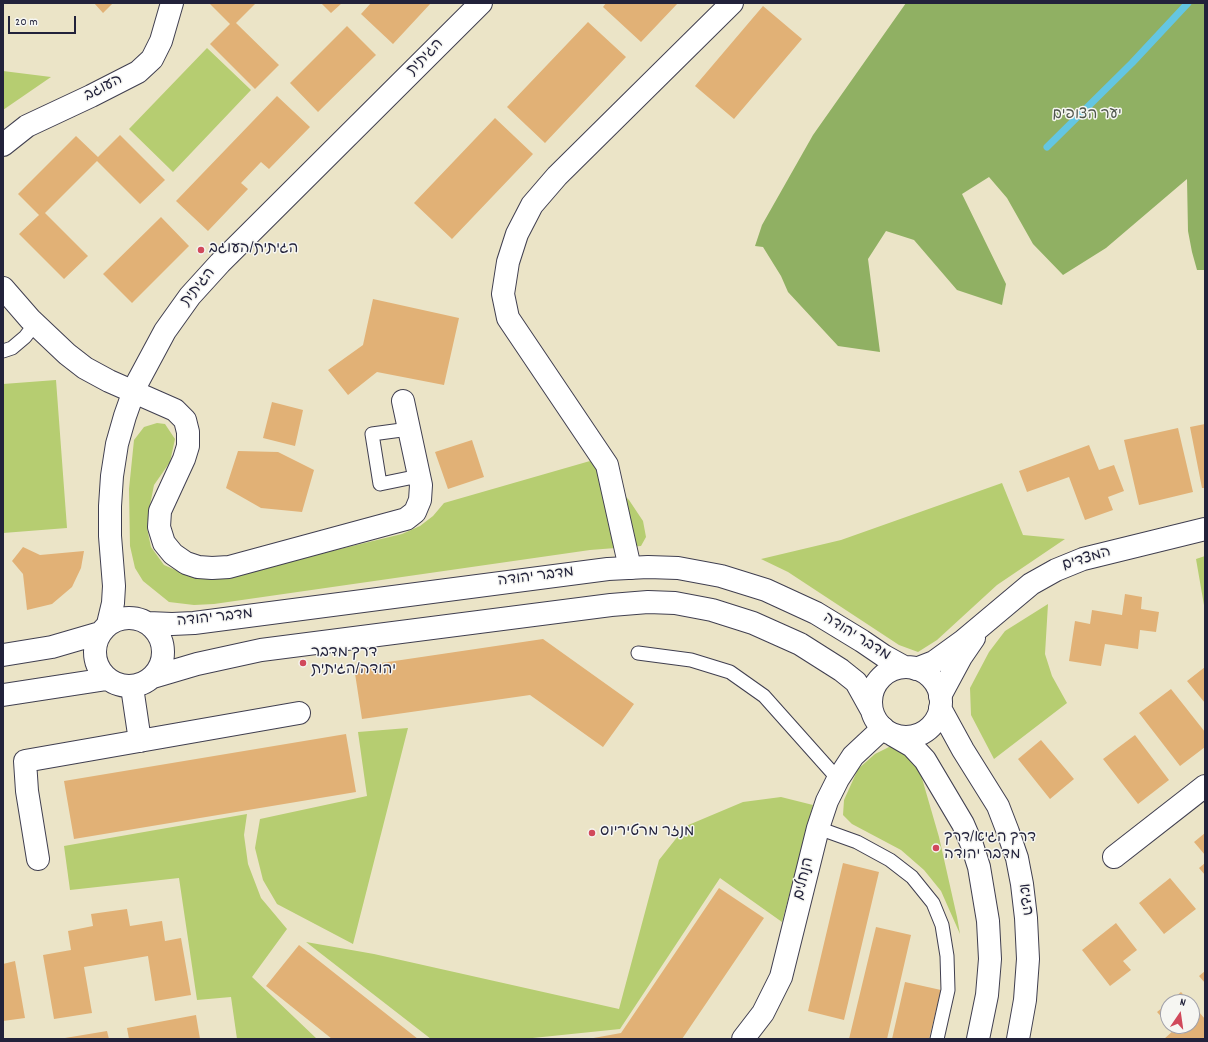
<!DOCTYPE html>
<html>
<head>
<meta charset="utf-8">
<style>
  body { margin:0 }
  #map { position:relative; width:1208px; height:1042px; overflow:hidden; background:#ebe4c7; font-family:Dekko,sans-serif }
  canvas { display:block }
  .frame { position:absolute; inset:0; border:4px solid #22223b; pointer-events:none }
  .north { position:absolute; left:1160px; top:994px; width:40px; height:40px; box-sizing:border-box; background:#f6f6f2; border:1px solid #a1a1a9; border-radius:50%; rotate:13deg; font-size:11px; font-weight:700; line-height:16px; text-align:center; color:#22223b }
  .north::after { content:''; display:block; margin:auto; width:14px; height:18px; background:#d1495b; clip-path:polygon(50% 0,100% 100%,50% 72%,0 100%) }
  .scale { position:absolute; left:8px; top:16px; width:68px; height:18px; box-sizing:border-box; border:2px solid #22223b; border-top:0; padding-left:5px; font-size:12px; line-height:14px; white-space:nowrap; color:#22223b; -webkit-text-stroke:3px #f6f6f2; paint-order:stroke }
</style>
</head>
<body>
<div id="map">
<canvas width="1208" height="1042"></canvas>
<div class="frame"></div>
<div class="north">N</div>
<div class="scale">20 m</div>
</div>
<script>
const g = document.querySelector('canvas').getContext('2d');
g.lineJoin = 'round';
function fill(path, color) {
  g.fillStyle = color;
  g.fill(path, 'evenodd');
}
function shape(rows) {
  const path = new Path2D();
  for (const r of rows) {
    if (r.length === 3) {
      path.moveTo(r[0] + r[2], r[1]);
      path.arc(r[0], r[1], r[2], 0, 2 * Math.PI);
      continue;
    }
    path.moveTo(r[0], r[1]);
    for (let i = 2; i < r.length; i += 2) path.lineTo(r[i], r[i + 1]);
  }
  return path;
}
function stroke(path, color, width, dash) {
  g.strokeStyle = color;
  g.lineWidth = width;
  g.lineCap = dash ? 'butt' : 'round';
  g.setLineDash(dash || []);
  g.stroke(path);
}
function drawText(font, color, halo, rows, align = 'center') {
  g.font = font + ' Dekko,"Playpen Sans Hebrew",sans-serif';
  g.lineWidth = 3;
  g.setLineDash([]);
  g.textBaseline = 'middle';
  g.strokeStyle = halo;
  g.fillStyle = color;
  for (const [text, x, y, turn = 0] of rows) {
    g.save();
    g.translate(x, y);
    g.rotate((+turn || 0) * Math.PI / 180);
    g.textAlign = isNaN(turn) ? turn : align;
    if (halo) g.strokeText(text, 0, 0);
    g.fillText(text, 0, 0);
    g.restore();
  }
}
const green = shape([
  [207,48,251,90,173,172,129,129],
  [3,71,51,77,3,110],
  [56,380,67,528,3,533,3,384],
  [157,423,165,424,175,439,170,462,154,485,149,510,147,528,151,547,164,565,187,575,215,579,402,534,420,526,433,516,444,503,590,461,629,500,643,521,646,537,641,546,590,550,214,604,194,605,169,602,143,581,135,568,130,546,129,489,134,440,144,427],
  [1002,483,1023,535,1065,539,997,585,937,640,918,652,899,645,788,572,761,559,841,540],
  [1205,556,1205,611,1196,559],
  [1048,604,1045,654,1052,676,1067,703,994,759,971,715,970,688,989,652,1005,631],
  [408,728,353,944,277,904,263,880,255,848,260,819,367,796,358,732],
  [891,746,900,748,919,768,939,837,957,917,960,934,941,891,924,870,901,850,852,824,843,815,844,800,858,769,875,754],
  [781,797,813,805,782,922,720,878,620,1029,523,1039,431,1039,306,942,374,954,619,1009,659,860,686,826,743,802],
  [247,814,244,835,248,864,261,898,287,929,252,977,317,1039,237,1039,231,997,197,1000,179,878,70,890,64,846]
]);
const forest = shape([
  [906,3,1205,3,1205,270,1197,270,1192,252,1188,231,1187,179,1106,248,1063,275,1033,244,1007,198,989,177,962,194,1006,284,1002,305,957,290,914,240,886,231,868,259,880,352,838,346,788,292,781,276,763,247,755,246,762,225,813,135]
]);
const stream = shape([
  [1047,147,1132,63,1188,3]
]);
const building = shape([
  [94,3,113,3,103,13],
  [209,3,256,3,236,23,279,65,255,89,210,44,230,24],
  [321,3,342,3,331,13],
  [371,3,431,3,393,44,361,14],
  [606,3,678,3,641,42,603,7],
  [763,6,802,39,734,119,695,86],
  [588,22,626,57,545,143,507,107],
  [347,26,376,55,318,112,290,83],
  [277,96,310,127,269,169,261,162,241,183,248,189,208,231,176,201],
  [495,118,533,154,452,239,414,203],
  [120,135,165,180,140,204,97,161,45,213,88,256,64,279,19,234,39,215,18,194,76,136,98,157],
  [161,217,189,246,132,303,103,274],
  [373,299,459,318,444,385,377,372,348,395,328,370,363,345],
  [272,402,303,410,295,446,263,438],
  [1205,424,1205,488,1202,488,1190,427],
  [1178,428,1193,492,1139,505,1124,440],
  [472,440,484,477,448,489,435,452],
  [1089,445,1099,470,1114,465,1124,491,1108,497,1113,510,1085,520,1069,477,1027,492,1019,471],
  [238,451,278,452,314,470,302,512,261,508,226,488],
  [23,547,40,555,84,551,81,568,72,587,52,604,27,610,23,574,12,561],
  [1125,594,1142,597,1141,609,1159,612,1156,632,1140,630,1138,649,1105,644,1101,666,1069,661,1075,621,1090,624,1092,610,1122,615],
  [543,639,634,704,603,747,530,695,362,719,354,667],
  [1205,667,1205,703,1187,681],
  [1171,689,1205,732,1205,747,1180,766,1139,713],
  [346,734,356,792,74,839,64,781],
  [1135,735,1169,780,1138,804,1103,759],
  [1041,740,1074,779,1050,799,1018,759],
  [1205,833,1205,855,1194,842],
  [843,863,879,872,844,1020,808,1011],
  [1205,863,1205,875,1199,868],
  [1170,878,1196,909,1164,934,1139,903],
  [719,888,764,918,682,1039,588,1039,621,1033],
  [127,909,130,926,162,921,165,941,181,938,191,995,155,1001,148,956,84,967,92,1013,54,1019,43,955,71,950,68,931,93,926,91,914],
  [1116,923,1137,950,1123,961,1131,970,1110,986,1082,950],
  [876,927,911,935,887,1039,849,1039],
  [299,945,418,1039,332,1039,266,986],
  [15,961,25,1018,3,1021,3,964],
  [1205,971,1205,983,1199,976],
  [905,982,941,990,929,1039,892,1039],
  [1181,992,1190,1002,1169,1002],
  [1168,1003,1168,1024,1157,1012],
  [1192,1004,1205,1019,1205,1039,1164,1039,1174,1030,1170,1026,1192,1026],
  [196,1015,200,1039,129,1039,127,1028],
  [107,1031,109,1039,65,1039,65,1038]
]);
const service = shape([
  [3,351,12,348,25,337,35,324],
  [409,429,372,434,380,484,419,476],
  [638,653,691,660,730,672,764,696,838,779],
  [818,828,857,842,890,860,912,877,933,903,942,925,947,956,948,990,937,1039]
]);
const minor = shape([
  [3,145,27,126,91,96,138,72,152,59,161,41,172,3],
  [3,288,30,319,67,354,85,368,109,381,175,410,185,420,188,432,188,446,184,459,160,511,159,527,164,543,173,554,186,563,198,567,212,568,229,567,406,519,415,512,420,500,421,485,403,401],
  [630,568,607,465,508,318,503,294,508,262,517,234,532,205,557,176,732,3],
  [916,669,934,662,963,641,1031,584,1056,570,1083,559,1205,529],
  [132,687,140,741],
  [940,696,961,657,974,638],
  [1114,857,1205,786],
  [38,859,27,791,25,761,299,713],
  [743,1039,763,1013,781,977,818,828,827,801,838,779,853,756,883,728]
]);
const tertiary = shape([
  [129,652,34],
  [148,623,172,624,194,623,608,569,648,567,678,568,721,576,766,590,816,613,862,641,884,656,904,667],
  [108,624,113,603,114,586,110,536,110,506,112,476,117,444,125,416,136,385,165,331,190,296,220,263,481,3],
  [3,655,52,647,100,633],
  [906,702,35],
  [153,677,197,664,261,650,611,605,648,602,675,603,712,610,753,623,800,644,841,670,856,682,871,709],
  [3,695,107,679],
  [940,708,963,750,998,806,1008,832,1017,858,1022,884,1026,918,1028,959,1025,1000,1018,1039],
  [893,735,912,746,925,760,963,824,972,845,979,867,988,921,990,959,987,995,978,1039]
]);
const markers = [
  [201,250,4,"#d1495b"],
  [303,663,4,"#d1495b"],
  [592,833,4,"#d1495b"],
  [936,848,4,"#d1495b"]
];
const streetNames = [
  ["הגיתית",426,58,-45],
  ["העוגב",104,89,-27],
  ["הגיתית",199,288,-50],
  ["המצדים",1087,560,-17],
  ["מדבר יהודה",536,578,-7],
  ["מדבר יהודה",215,619,-6],
  ["מדבר יהודה",856,638,32],
  ["הנחלים",805,879,-76],
  ["הגיא",1024,900,82]
];
const parkNames = [
  ["יער הצופים",1087,116]
];
const poiNames = [
  ["הגיתית/העוגב",209,250],
  ["דרך מדבר",311,654],
  ["יהודה/הגיתית",311,671],
  ["מנזר מרטיריוס",600,833],
  ["דרך הגיא/דרך",944,839],
  ["מדבר יהודה",944,856]
];
fill(green, '#b6cd71');
fill(forest, '#90b063');
stroke(stream, '#64c6e2', 7);
fill(building, '#e1b176');
stroke(service, '#403f50', 15);
stroke(minor, '#403f50', 24);
stroke(tertiary, '#403f50', 24);
stroke(service, '#fff', 13);
stroke(minor, '#fff', 22);
stroke(tertiary, '#fff', 22);
for (const [x, y, r, color] of markers) {
  const dot = new Path2D();
  dot.arc(x, y, r, 0, 2 * Math.PI);
  g.fillStyle = color;
  g.fill(dot);
  stroke(dot, '#f6f6f2', 1.5);
}
drawText('15px', '#22223b', '#f6f6f2', streetNames);
drawText('15px', '#4e554b', '#f6f6f2', parkNames);
drawText('15px', '#22223b', '#f6f6f2', poiNames, 'left');
</script>
</body>
</html>
